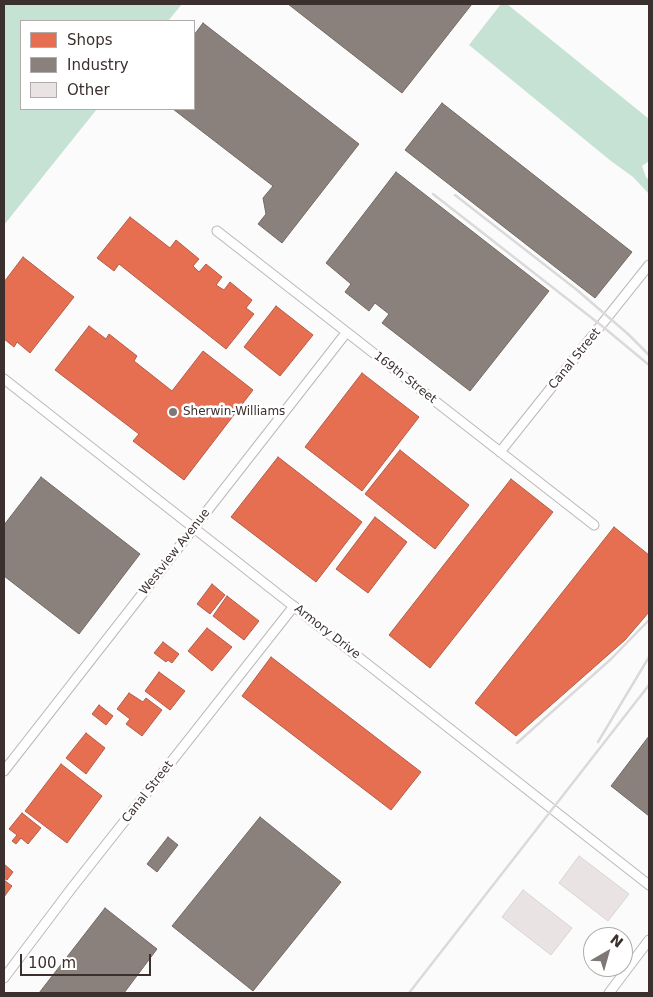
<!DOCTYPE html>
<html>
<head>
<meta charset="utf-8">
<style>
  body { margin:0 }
  #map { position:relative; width:653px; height:997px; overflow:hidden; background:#fbfbfb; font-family:"DejaVu Sans",sans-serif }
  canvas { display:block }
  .frame { position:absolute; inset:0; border:5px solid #3c302f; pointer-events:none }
  .legend { position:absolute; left:20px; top:20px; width:175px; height:90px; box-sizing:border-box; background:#fff; border:1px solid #b1acac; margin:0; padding:6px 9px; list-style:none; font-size:15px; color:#3c302f }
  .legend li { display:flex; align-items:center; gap:10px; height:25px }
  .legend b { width:25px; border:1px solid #b1acac }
  .north { position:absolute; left:583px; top:927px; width:50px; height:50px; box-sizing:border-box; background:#fff; border:1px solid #b1acac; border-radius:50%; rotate:38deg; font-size:14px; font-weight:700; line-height:20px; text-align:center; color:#3c302f }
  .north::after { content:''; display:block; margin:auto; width:18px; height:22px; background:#7f7776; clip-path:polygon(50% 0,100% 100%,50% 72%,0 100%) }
  .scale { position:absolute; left:20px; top:954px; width:131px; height:22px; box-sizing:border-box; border:2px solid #3c302f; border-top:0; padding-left:6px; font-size:15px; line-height:18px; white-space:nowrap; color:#3c302f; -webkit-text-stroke:4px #fff; paint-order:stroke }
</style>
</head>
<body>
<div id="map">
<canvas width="653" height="997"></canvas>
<div class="frame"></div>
<ul class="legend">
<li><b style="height:14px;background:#e76f51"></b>Shops</li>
<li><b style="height:14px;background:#8a817c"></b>Industry</li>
<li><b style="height:14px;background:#e9e3e3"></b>Other</li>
</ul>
<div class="north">N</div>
<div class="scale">100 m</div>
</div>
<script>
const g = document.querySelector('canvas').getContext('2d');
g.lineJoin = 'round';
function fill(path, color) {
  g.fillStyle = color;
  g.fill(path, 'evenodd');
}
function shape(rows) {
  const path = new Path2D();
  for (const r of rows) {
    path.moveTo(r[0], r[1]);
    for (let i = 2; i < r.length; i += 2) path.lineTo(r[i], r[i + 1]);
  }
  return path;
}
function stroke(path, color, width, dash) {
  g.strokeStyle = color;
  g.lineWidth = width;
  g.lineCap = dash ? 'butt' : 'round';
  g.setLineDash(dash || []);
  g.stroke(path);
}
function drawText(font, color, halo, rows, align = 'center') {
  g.font = font + ' "DejaVu Sans",sans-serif';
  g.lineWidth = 5;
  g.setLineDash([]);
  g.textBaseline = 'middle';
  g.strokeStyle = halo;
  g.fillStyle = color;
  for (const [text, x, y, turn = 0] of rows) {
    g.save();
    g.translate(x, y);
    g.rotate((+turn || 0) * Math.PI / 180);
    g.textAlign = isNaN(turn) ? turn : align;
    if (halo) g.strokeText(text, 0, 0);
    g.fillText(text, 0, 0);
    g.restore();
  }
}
const forest = shape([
  [4,4,182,4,168,21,21,21,21,109,97,109,4,225],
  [501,4,507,4,649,119,649,161,642,166,646,177,649,180,649,194,633,177,611,161,469,45]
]);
const shops = shape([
  [130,217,170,248,176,240,199,259,193,266,199,272,206,264,222,277,216,285,224,290,230,282,252,300,246,308,254,314,226,349,119,264,114,271,97,258,130,217],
  [23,257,74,297,30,353,17,342,14,347,4,339,4,282,23,257],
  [276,306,313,335,280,376,244,347,276,306],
  [89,326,106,339,109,334,137,356,134,361,172,391,203,351,253,390,184,480,133,441,139,434,55,370,89,326],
  [362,373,419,417,362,491,305,447,362,373],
  [400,450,469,505,435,549,365,494,400,450],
  [278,457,362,522,316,582,231,517,278,457],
  [511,479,553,512,430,668,389,635,511,479],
  [375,517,407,542,368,593,336,569,375,517],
  [614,527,649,555,649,612,625,640,516,736,475,703,614,527],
  [212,584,225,595,210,614,197,604,212,584],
  [227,596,259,621,244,640,213,616,227,596],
  [207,628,232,647,212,671,188,651,207,628],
  [163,642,179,654,172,663,168,660,166,662,154,653,163,642],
  [271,657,421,772,391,810,242,696,271,657],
  [159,672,185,691,170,710,145,691,159,672],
  [129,693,143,702,146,698,162,710,142,736,126,724,130,719,117,709,129,693],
  [99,705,113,716,106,725,92,714,99,705],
  [86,733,105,748,86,774,66,758,86,733],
  [61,764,102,796,67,843,25,811,61,764],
  [22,813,41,828,28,844,21,838,16,844,12,841,17,835,9,829,22,813],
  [4,864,13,872,7,880,4,878,4,864],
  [4,880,12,886,4,897,4,880]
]);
const industry = shape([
  [288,4,472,4,402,93,288,4],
  [203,23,359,144,282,243,258,224,266,214,263,198,273,186,173,109,194,109,194,35,203,23],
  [442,103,632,252,595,298,405,150,442,103],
  [396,172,549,291,470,391,382,323,389,314,375,303,369,311,345,292,351,284,326,263,396,172],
  [41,477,140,554,79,634,4,576,4,525,41,477],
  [649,736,649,816,611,786,649,736],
  [260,817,341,882,253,991,172,926,260,817],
  [168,837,178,845,157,872,147,864,168,837],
  [105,908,157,949,124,993,39,993,105,908]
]);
const building = shape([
  [579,856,629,894,608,921,559,883,579,856],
  [523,890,572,928,551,955,502,917,523,890]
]);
const minor = shape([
  [217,231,594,525],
  [4,379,649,885],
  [500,452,649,265],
  [4,771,346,333],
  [4,978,71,889,294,606],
  [609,993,649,940]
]);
const rail = shape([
  [433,194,602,326,649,365],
  [455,195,577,290,628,334,649,355],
  [598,742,649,657],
  [517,743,611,659,649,620],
  [409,993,649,685]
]);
const markers = [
  [173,412,5,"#7f7776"]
];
const streetNames = [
  ["Canal Street",575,359,-51],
  ["169th Street",405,378,38],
  ["Westview Avenue",175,552,-52],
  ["Armory Drive",327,632,38],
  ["Canal Street",148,792,-52]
];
const poiNames = [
  ["Sherwin-Williams",183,412]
];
fill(forest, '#c6e2d4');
fill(shops, '#e76f51');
stroke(shops, '#b45c47', 1);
fill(industry, '#8a817c');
stroke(industry, '#736965', 1);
fill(building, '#e9e3e3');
stroke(building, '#d9d3d2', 1);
stroke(minor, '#bdb7b7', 11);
stroke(minor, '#fefefe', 9);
stroke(rail, '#dadada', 2.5);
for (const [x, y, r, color] of markers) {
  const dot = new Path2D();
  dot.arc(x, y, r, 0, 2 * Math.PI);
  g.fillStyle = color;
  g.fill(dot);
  stroke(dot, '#fff', 2);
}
drawText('12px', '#3c302f', '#fff', streetNames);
drawText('12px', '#3c302f', '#fff', poiNames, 'left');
</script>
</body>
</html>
